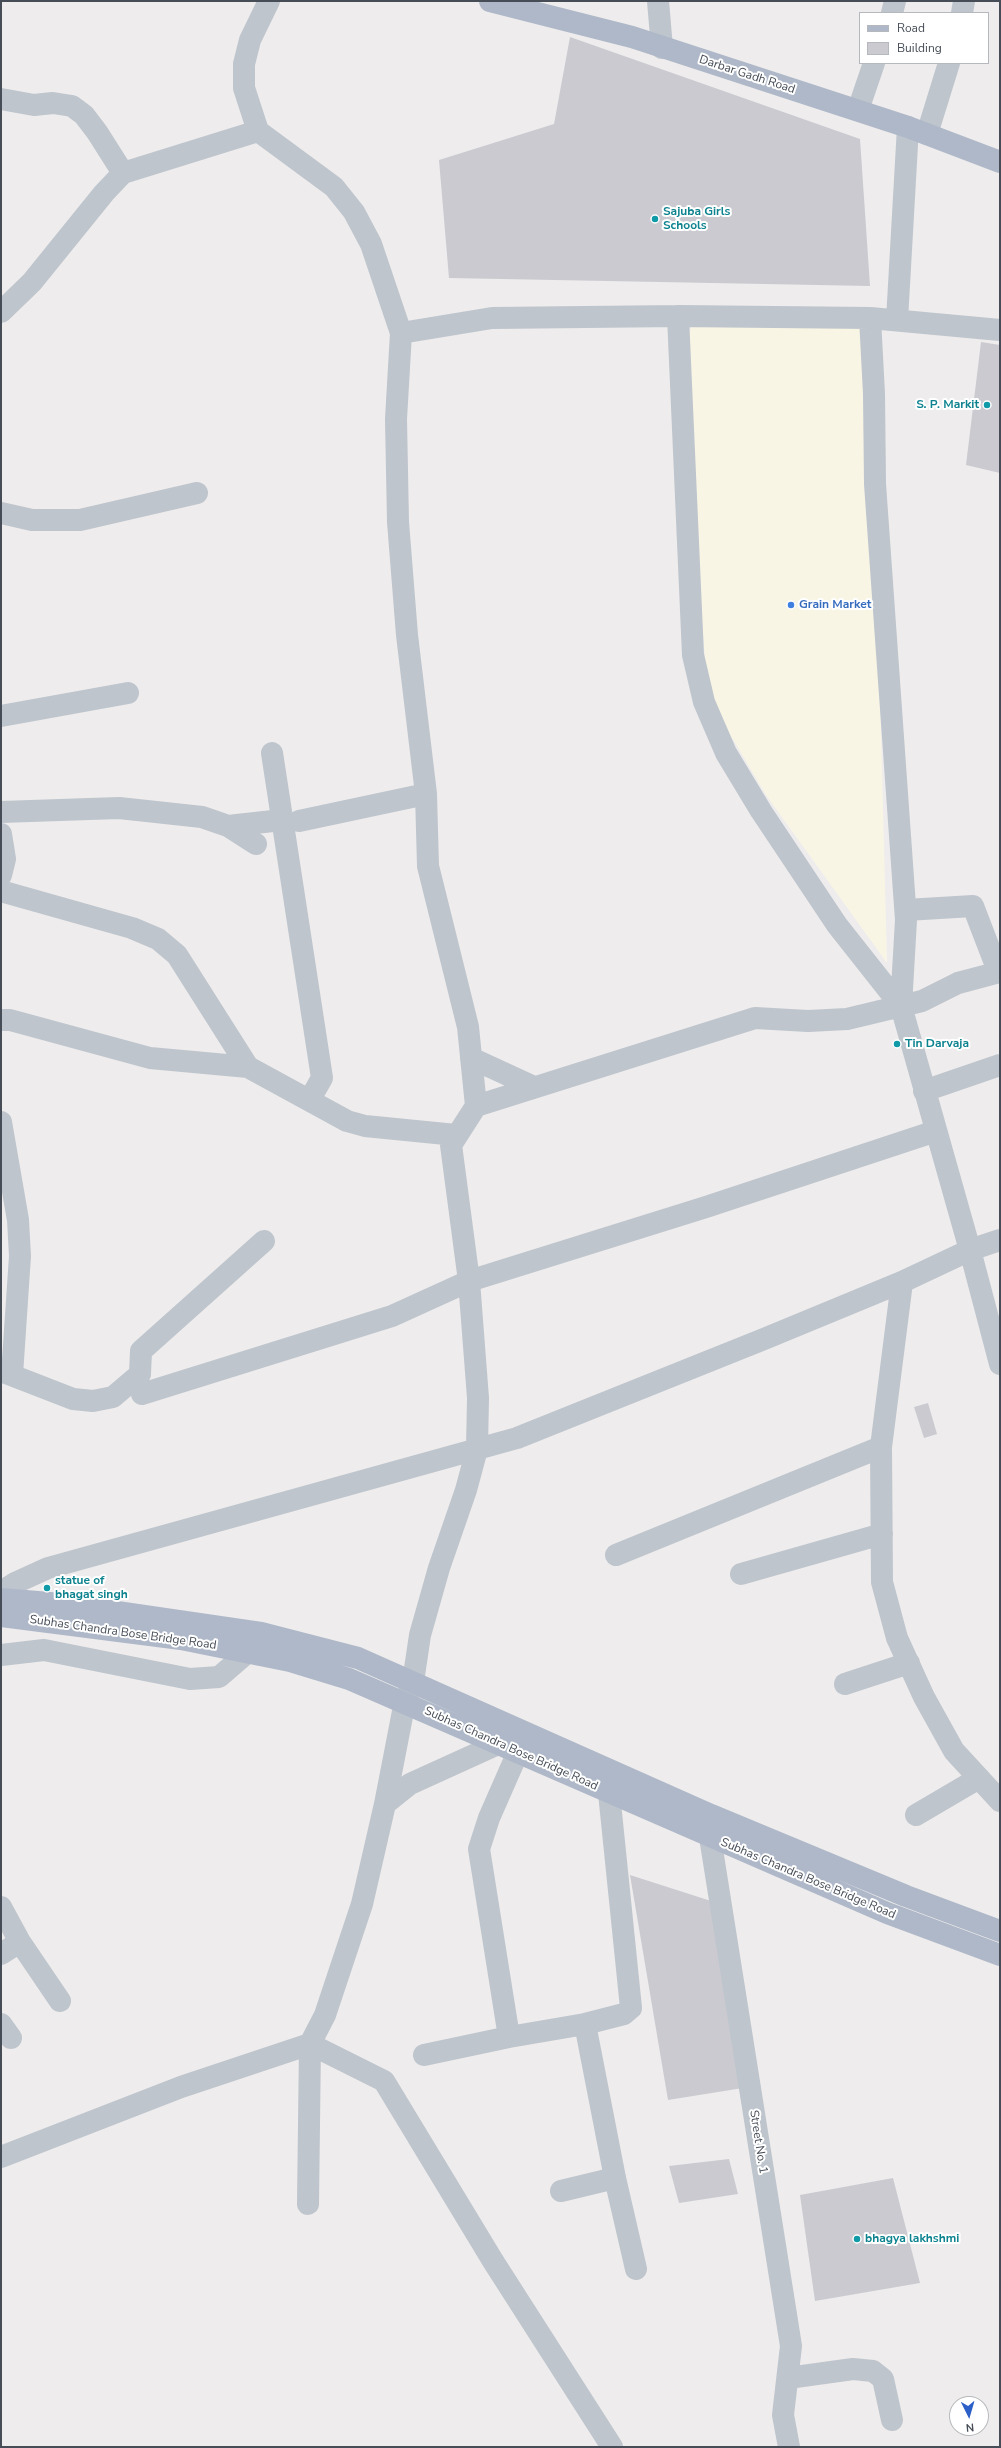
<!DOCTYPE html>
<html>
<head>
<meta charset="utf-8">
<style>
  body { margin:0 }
  #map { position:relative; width:1001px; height:2448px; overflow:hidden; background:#eeecec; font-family:"Nunito Sans",sans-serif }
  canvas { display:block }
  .frame { position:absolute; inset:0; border:2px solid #464d57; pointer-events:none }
  .legend { position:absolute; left:859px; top:12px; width:130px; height:52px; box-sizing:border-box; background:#fff; border:1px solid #b5b8bc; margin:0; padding:5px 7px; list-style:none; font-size:12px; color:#464d57 }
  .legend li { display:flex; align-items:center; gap:8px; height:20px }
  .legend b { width:20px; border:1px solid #b5b8bc }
  .north { position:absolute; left:949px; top:2396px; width:40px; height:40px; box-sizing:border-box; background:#fff; border:1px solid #b5b8bc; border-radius:50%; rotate:175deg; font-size:11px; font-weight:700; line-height:16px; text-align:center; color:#464d57 }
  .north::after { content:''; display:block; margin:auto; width:14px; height:18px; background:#2c60c8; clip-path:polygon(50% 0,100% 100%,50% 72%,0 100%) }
</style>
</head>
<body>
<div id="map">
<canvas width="1001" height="2448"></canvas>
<div class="frame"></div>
<ul class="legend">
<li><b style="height:5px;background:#aeb8c8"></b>Road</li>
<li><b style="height:11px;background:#cacad0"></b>Building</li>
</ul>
<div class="north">N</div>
</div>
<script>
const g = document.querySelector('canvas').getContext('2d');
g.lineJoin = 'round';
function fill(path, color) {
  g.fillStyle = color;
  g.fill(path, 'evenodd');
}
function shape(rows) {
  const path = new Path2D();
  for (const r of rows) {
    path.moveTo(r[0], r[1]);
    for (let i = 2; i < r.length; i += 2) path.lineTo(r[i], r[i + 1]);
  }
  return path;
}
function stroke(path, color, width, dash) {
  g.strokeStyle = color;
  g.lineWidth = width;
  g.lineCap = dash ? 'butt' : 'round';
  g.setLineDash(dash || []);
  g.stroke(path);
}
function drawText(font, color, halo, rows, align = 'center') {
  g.font = font + ' "Nunito Sans",sans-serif';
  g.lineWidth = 4;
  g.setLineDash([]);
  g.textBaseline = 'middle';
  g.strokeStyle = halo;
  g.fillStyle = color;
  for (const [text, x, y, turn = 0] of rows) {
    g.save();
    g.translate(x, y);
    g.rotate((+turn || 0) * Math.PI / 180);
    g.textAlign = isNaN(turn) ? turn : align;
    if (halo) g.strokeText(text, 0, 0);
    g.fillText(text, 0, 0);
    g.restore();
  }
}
const commercial = shape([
  [870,314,887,963,766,795,708,697,687,426,687,338,693,323]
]);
const building = shape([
  [570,37,860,139,870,286,449,278,439,160,554,124],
  [981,342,1000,345,1000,473,966,465],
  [928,1403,937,1434,924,1438,914,1407],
  [630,1875,711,1901,743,2088,668,2100],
  [729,2159,738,2194,679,2203,669,2166],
  [893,2178,920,2283,815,2301,800,2195]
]);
const minor = shape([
  [269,1,250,40,244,64,244,88,258,131,334,187,354,212,371,244,401,333,396,419,398,522,407,635,426,794,428,866,468,1027,476,1106],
  [658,1,662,48],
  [892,13,895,1],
  [962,13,964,1],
  [1,99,34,105,53,103,72,106,84,115,97,132,123,173],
  [858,110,874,63],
  [927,134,949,63],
  [1,312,32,282,104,193,123,173,258,131],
  [870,318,874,394,875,484,906,920,901,1006,970,1250,1000,1364],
  [897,320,908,127],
  [401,333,492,318,678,316],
  [1,513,32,520,80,520,197,493],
  [1,716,128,693],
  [272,753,322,1078,310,1099],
  [1,812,119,808,202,817,228,826,256,844],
  [299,821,426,794],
  [228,826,282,820],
  [1,834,5,859,1,875],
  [1,891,132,928,158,939,177,955,248,1067,347,1121,365,1126,456,1135],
  [906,910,973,906,998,971],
  [901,1006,837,925,761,811,726,753,704,702,693,655,678,316,870,318,1000,330],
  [1,1020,10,1020,150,1058,248,1067],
  [471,1058,534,1087],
  [924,1091,1000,1065],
  [1,1122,18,1220,20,1256,12,1375],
  [902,1282,881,1447,882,1582,897,1638,924,1697,954,1751,1000,1801],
  [1,1371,73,1399,93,1401,113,1397,140,1374,141,1351,264,1241],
  [142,1394,392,1316,469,1281,706,1207,936,1131],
  [616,1555,881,1447],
  [741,1574,882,1534],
  [1,1592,15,1583,48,1568,517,1438,764,1339,902,1282,970,1250,1000,1240],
  [1,1655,44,1650,190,1679,219,1677,248,1652],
  [845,1684,909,1663],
  [609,1793,631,2008,624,2014,585,2024,615,2178,636,2269],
  [385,1804,410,1784,498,1744],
  [916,1815,979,1778],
  [710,1837,791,2346,783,2415,789,2447],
  [1,1907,20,1942,60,2001],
  [1,1954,20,1942],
  [1,2024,11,2038],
  [509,2037,479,1849,489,1818,518,1752],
  [424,2055,509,2037,585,2024],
  [1,2157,181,2087,310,2044,325,2015,362,1904,385,1804,405,1701,413,1682,420,1635,439,1568,466,1490,477,1449,478,1398,469,1281,451,1145,476,1106,755,1018,808,1021,847,1019,922,1001,958,983,1000,972],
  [561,2191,615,2178],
  [308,2204,310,2044,384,2081,493,2261,612,2447],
  [788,2378,853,2369,873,2371,883,2379,892,2420]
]);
const major = shape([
  [490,1,632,37,908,127,1000,162],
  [1,1599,62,1604,261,1633,358,1658,711,1815,906,1896,1000,1931],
  [1,1616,181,1639,290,1661,349,1679,887,1913,1000,1955]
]);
const markers = [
  [655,219,4,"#0f9aa8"],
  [987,405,4,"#0f9aa8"],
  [791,605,4,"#3f7fe0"],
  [897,1044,4,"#0f9aa8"],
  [47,1588,4,"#0f9aa8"],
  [857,2239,4,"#0f9aa8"]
];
const streetNames = [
  ["Darbar Gadh Road",747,75,18],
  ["Subhas Chandra Bose Bridge Road",123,1633,8],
  ["Subhas Chandra Bose Bridge Road",511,1749,24],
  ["Subhas Chandra Bose Bridge Road",808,1879,23],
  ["Street No. 1",758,2142,81]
];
const cultureNames = [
  ["Sajuba Girls",663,212],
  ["Schools",663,226],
  ["S. P. Markit",979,405,"right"],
  ["Tin Darvaja",905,1044],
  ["statue of",55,1581],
  ["bhagat singh",55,1595],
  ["bhagya lakhshmi",865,2239]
];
const shopNames = [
  ["Grain Market",799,605]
];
fill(commercial, '#f9f5e5');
fill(building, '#cacad0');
stroke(minor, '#bec5cd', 22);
stroke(major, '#aeb8c8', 22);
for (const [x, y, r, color] of markers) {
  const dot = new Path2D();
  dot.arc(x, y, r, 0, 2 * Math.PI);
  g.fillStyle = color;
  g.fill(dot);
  stroke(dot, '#fff', 1.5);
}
drawText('12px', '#464d57', '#fff', streetNames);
drawText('bold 12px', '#0d838f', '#fff', cultureNames, 'left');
drawText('bold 12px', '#366cbe', '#fff', shopNames, 'left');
</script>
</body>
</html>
